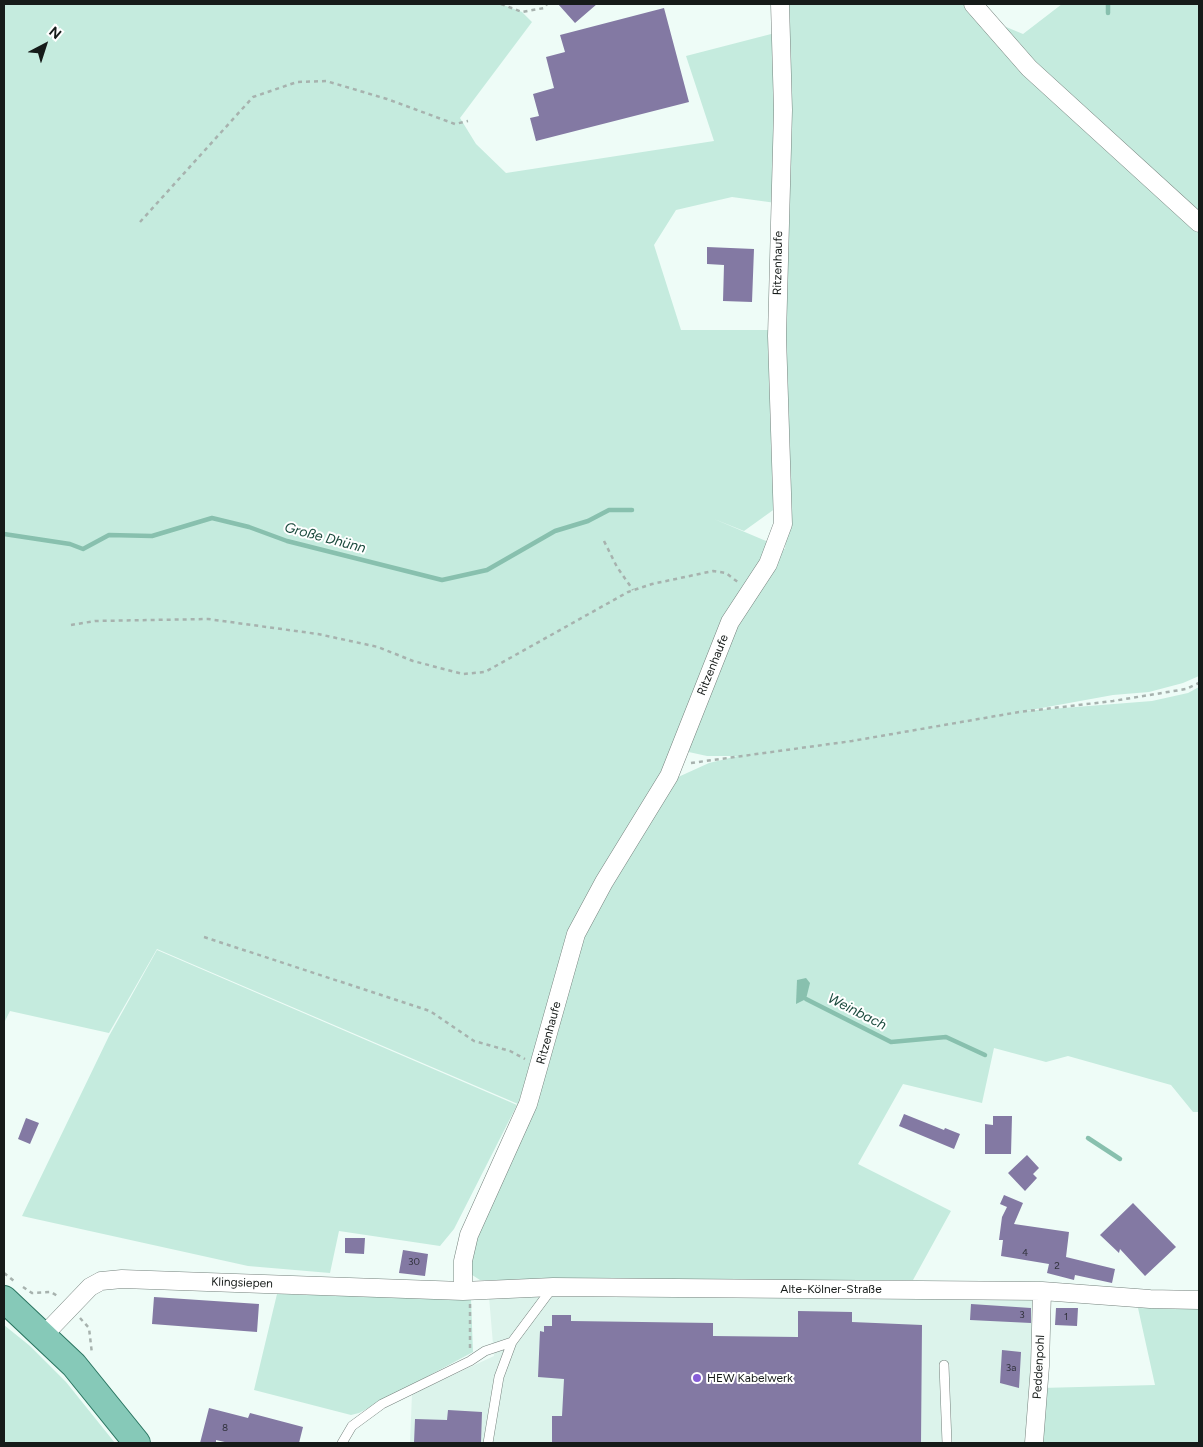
<!DOCTYPE html>
<html>
<head>
<meta charset="utf-8">
<style>
  body { margin:0 }
  #map { position:relative; width:1203px; height:1447px; overflow:hidden; background:#eefcf7; font-family:Figtree,sans-serif }
  canvas { display:block }
  .frame { position:absolute; inset:0; border:5px solid #161b19; pointer-events:none }
  .north { position:absolute; left:20px; top:20px; width:50px; height:50px; -webkit-text-stroke:4px #fff; paint-order:stroke; rotate:40deg; font-size:14px; font-weight:700; line-height:20px; text-align:center; color:#161b19 }
  .north::after { content:''; display:block; margin:auto; width:18px; height:22px; background:#161b19; clip-path:polygon(50% 0,100% 100%,50% 72%,0 100%) }
</style>
</head>
<body>
<div id="map">
<canvas width="1203" height="1447"></canvas>
<div class="frame"></div>
<div class="north">N</div>
</div>
<script>
const g = document.querySelector('canvas').getContext('2d');
g.lineJoin = 'round';
function fill(path, color) {
  g.fillStyle = color;
  g.fill(path, 'evenodd');
}
function shape(rows) {
  const path = new Path2D();
  for (const r of rows) {
    path.moveTo(r[0], r[1]);
    for (let i = 2; i < r.length; i += 2) path.lineTo(r[i], r[i + 1]);
  }
  return path;
}
function stroke(path, color, width, dash) {
  g.strokeStyle = color;
  g.lineWidth = width;
  g.lineCap = dash ? 'butt' : 'round';
  g.setLineDash(dash || []);
  g.stroke(path);
}
function drawText(font, color, halo, rows, align = 'center') {
  g.font = font + ' Figtree,sans-serif';
  g.lineWidth = 4;
  g.setLineDash([]);
  g.textBaseline = 'middle';
  g.strokeStyle = halo;
  g.fillStyle = color;
  for (const [text, x, y, turn = 0] of rows) {
    g.save();
    g.translate(x, y);
    g.rotate((+turn || 0) * Math.PI / 180);
    g.textAlign = isNaN(turn) ? turn : align;
    if (halo) g.strokeText(text, 0, 0);
    g.fillText(text, 0, 0);
    g.restore();
  }
}
const built = shape([
  [488,1285,1042,1291,1027,1443,410,1443,412,1394,494,1356]
]);
const green = shape([
  [4,4,501,4,522,12,532,22,460,118,476,144,506,173,714,141,686,56,775,33,776,203,732,197,676,210,654,245,681,330,771,330,776,508,744,531,714,519,785,549,787,521,783,336,785,4,970,4,987,19,1023,34,1062,4,1199,4,1199,676,1183,683,1149,692,1113,695,1025,711,1152,701,1188,693,1199,687,1199,1112,1193,1112,1171,1085,1068,1056,1046,1062,994,1048,982,1103,903,1084,858,1164,951,1211,913,1280,480,1280,469,1273,475,1236,582,937,676,778,709,763,738,756,707,756,675,749,666,775,569,930,556,972,548,1008,518,1104,157,949,109,1033,10,1011,4,1023],
  [157,950,517,1105,454,1229,440,1246,339,1231,330,1273,248,1266,22,1216,109,1036],
  [277,1294,471,1299,473,1352,359,1413,351,1415,254,1390],
  [1138,1308,1199,1309,1199,1443,1038,1443,1041,1388,1155,1385],
  [4,1325,30,1346,66,1382,115,1443,4,1443]
]);
const water = shape([
  [806,978,810,983,806,999,796,1004,797,980]
]);
const stream = shape([
  [1108,13,1108,4],
  [4,534,70,544,83,549,109,535,152,536,212,518,249,527,287,541,442,580,487,570,555,531,588,521,609,510,632,510],
  [806,999,891,1042,946,1037,985,1055],
  [1088,1138,1120,1159]
]);
const building = shape([
  [558,4,597,4,575,23],
  [664,8,689,102,536,141,530,118,539,116,533,94,554,88,546,57,565,52,560,35],
  [707,247,754,249,752,302,723,301,724,265,707,264],
  [904,1114,944,1130,945,1128,960,1134,954,1149,899,1126],
  [993,1116,1012,1116,1011,1154,985,1154,985,1124,993,1125],
  [26,1118,39,1123,30,1144,18,1139],
  [1027,1155,1039,1168,1033,1174,1037,1178,1025,1191,1008,1173],
  [1004,1195,1023,1203,1014,1224,1069,1232,1066,1257,1115,1269,1112,1283,1075,1275,1074,1280,1047,1273,1049,1264,1001,1256,1003,1240,999,1240,1002,1217,1007,1207,1000,1204],
  [1133,1203,1176,1247,1145,1276,1120,1249,1119,1253,1100,1235],
  [345,1238,365,1238,364,1254,345,1253],
  [403,1250,428,1254,425,1276,399,1273],
  [154,1297,259,1304,257,1332,152,1324],
  [971,1304,1031,1308,1031,1323,970,1320],
  [1056,1308,1078,1308,1077,1326,1055,1325],
  [798,1311,852,1312,852,1322,922,1325,921,1443,552,1443,552,1416,562,1416,564,1379,538,1377,540,1331,544,1332,544,1326,552,1326,552,1315,571,1315,571,1321,713,1323,713,1336,798,1337],
  [1002,1350,1021,1352,1019,1388,1000,1383],
  [209,1408,248,1418,250,1413,303,1427,299,1443,229,1443,216,1440,216,1443,200,1443],
  [448,1410,482,1412,481,1443,414,1443,415,1419,447,1420]
]);
const path = shape([
  [501,4,522,12,544,8,547,4],
  [140,222,253,97,297,82,326,81,387,99,455,124,468,121],
  [604,541,617,567,633,590],
  [71,625,95,621,208,619,318,634,378,647,413,661,463,674,485,672,628,592,652,584,713,571,726,573,739,583],
  [691,763,852,741,1019,712,1113,701,1186,689,1199,683],
  [204,937,430,1011,474,1041,510,1051,525,1059],
  [4,1273,14,1281],
  [23,1287,32,1293,51,1292,59,1297],
  [470,1304,470,1349],
  [80,1318,89,1328,92,1354]
]);
const service = shape([
  [944,1365,947,1443],
  [342,1443,352,1426,382,1404,470,1361,485,1351,512,1342],
  [488,1443,499,1377,512,1342,553,1287]
]);
const minor = shape([
  [973,4,1029,68,1199,223],
  [463,1291,463,1261,469,1235,528,1104,576,934,604,882,669,776,730,622,768,564,783,524,777,336,783,110,780,4],
  [44,1335,90,1287,101,1281,122,1279,463,1291,553,1287,1042,1291,1150,1299,1199,1300],
  [1034,1443,1040,1366,1042,1291]
]);
const primary = shape([
  [4,1299,74,1365,137,1443]
]);
const markers = [
  [697,1378,5,"#865dd7"]
];
const numberNames = [
  ["4",1025,1253],
  ["30",414,1262],
  ["2",1057,1266],
  ["3",1022,1315],
  ["1",1066,1317],
  ["3a",1011,1368],
  ["8",225,1428]
];
const streetNames = [
  ["Ritzenhaufe",778,263,-89],
  ["Ritzenhaufe",713,665,-68],
  ["Ritzenhaufe",549,1033,-75],
  ["Klingsiepen",242,1283,2],
  ["Alte-Kölner-Straße",831,1289],
  ["Peddenpohl",1039,1367,-87]
];
const poiNames = [
  ["HEW Kabelwerk",707,1378]
];
const waterNames = [
  ["Große Dhünn",325,538,15],
  ["Weinbach",857,1012,27]
];
fill(built, '#dcf3eb');
fill(green, '#c5ebde');
fill(water, '#88c0ae');
stroke(stream, '#88c0ae', 4.5);
fill(building, '#8379a3');
stroke(service, '#75827d', 10);
stroke(minor, '#75827d', 19);
stroke(primary, '#2a7561', 28);
stroke(path, '#a7b2ae', 2.5, [4, 4]);
stroke(service, '#fff', 9);
stroke(minor, '#fff', 18);
stroke(primary, '#86c9b8', 26);
for (const [x, y, r, color] of markers) {
  const dot = new Path2D();
  dot.arc(x, y, r, 0, 2 * Math.PI);
  g.fillStyle = color;
  g.fill(dot);
  stroke(dot, '#fff', 2);
}
drawText('10px', '#31323c', null, numberNames);
drawText('12px', '#161b19', '#fff', streetNames);
drawText('12px', '#161b19', '#fff', poiNames, 'left');
drawText('italic 14px', '#1c4b3e', '#fff', waterNames);
</script>
</body>
</html>
